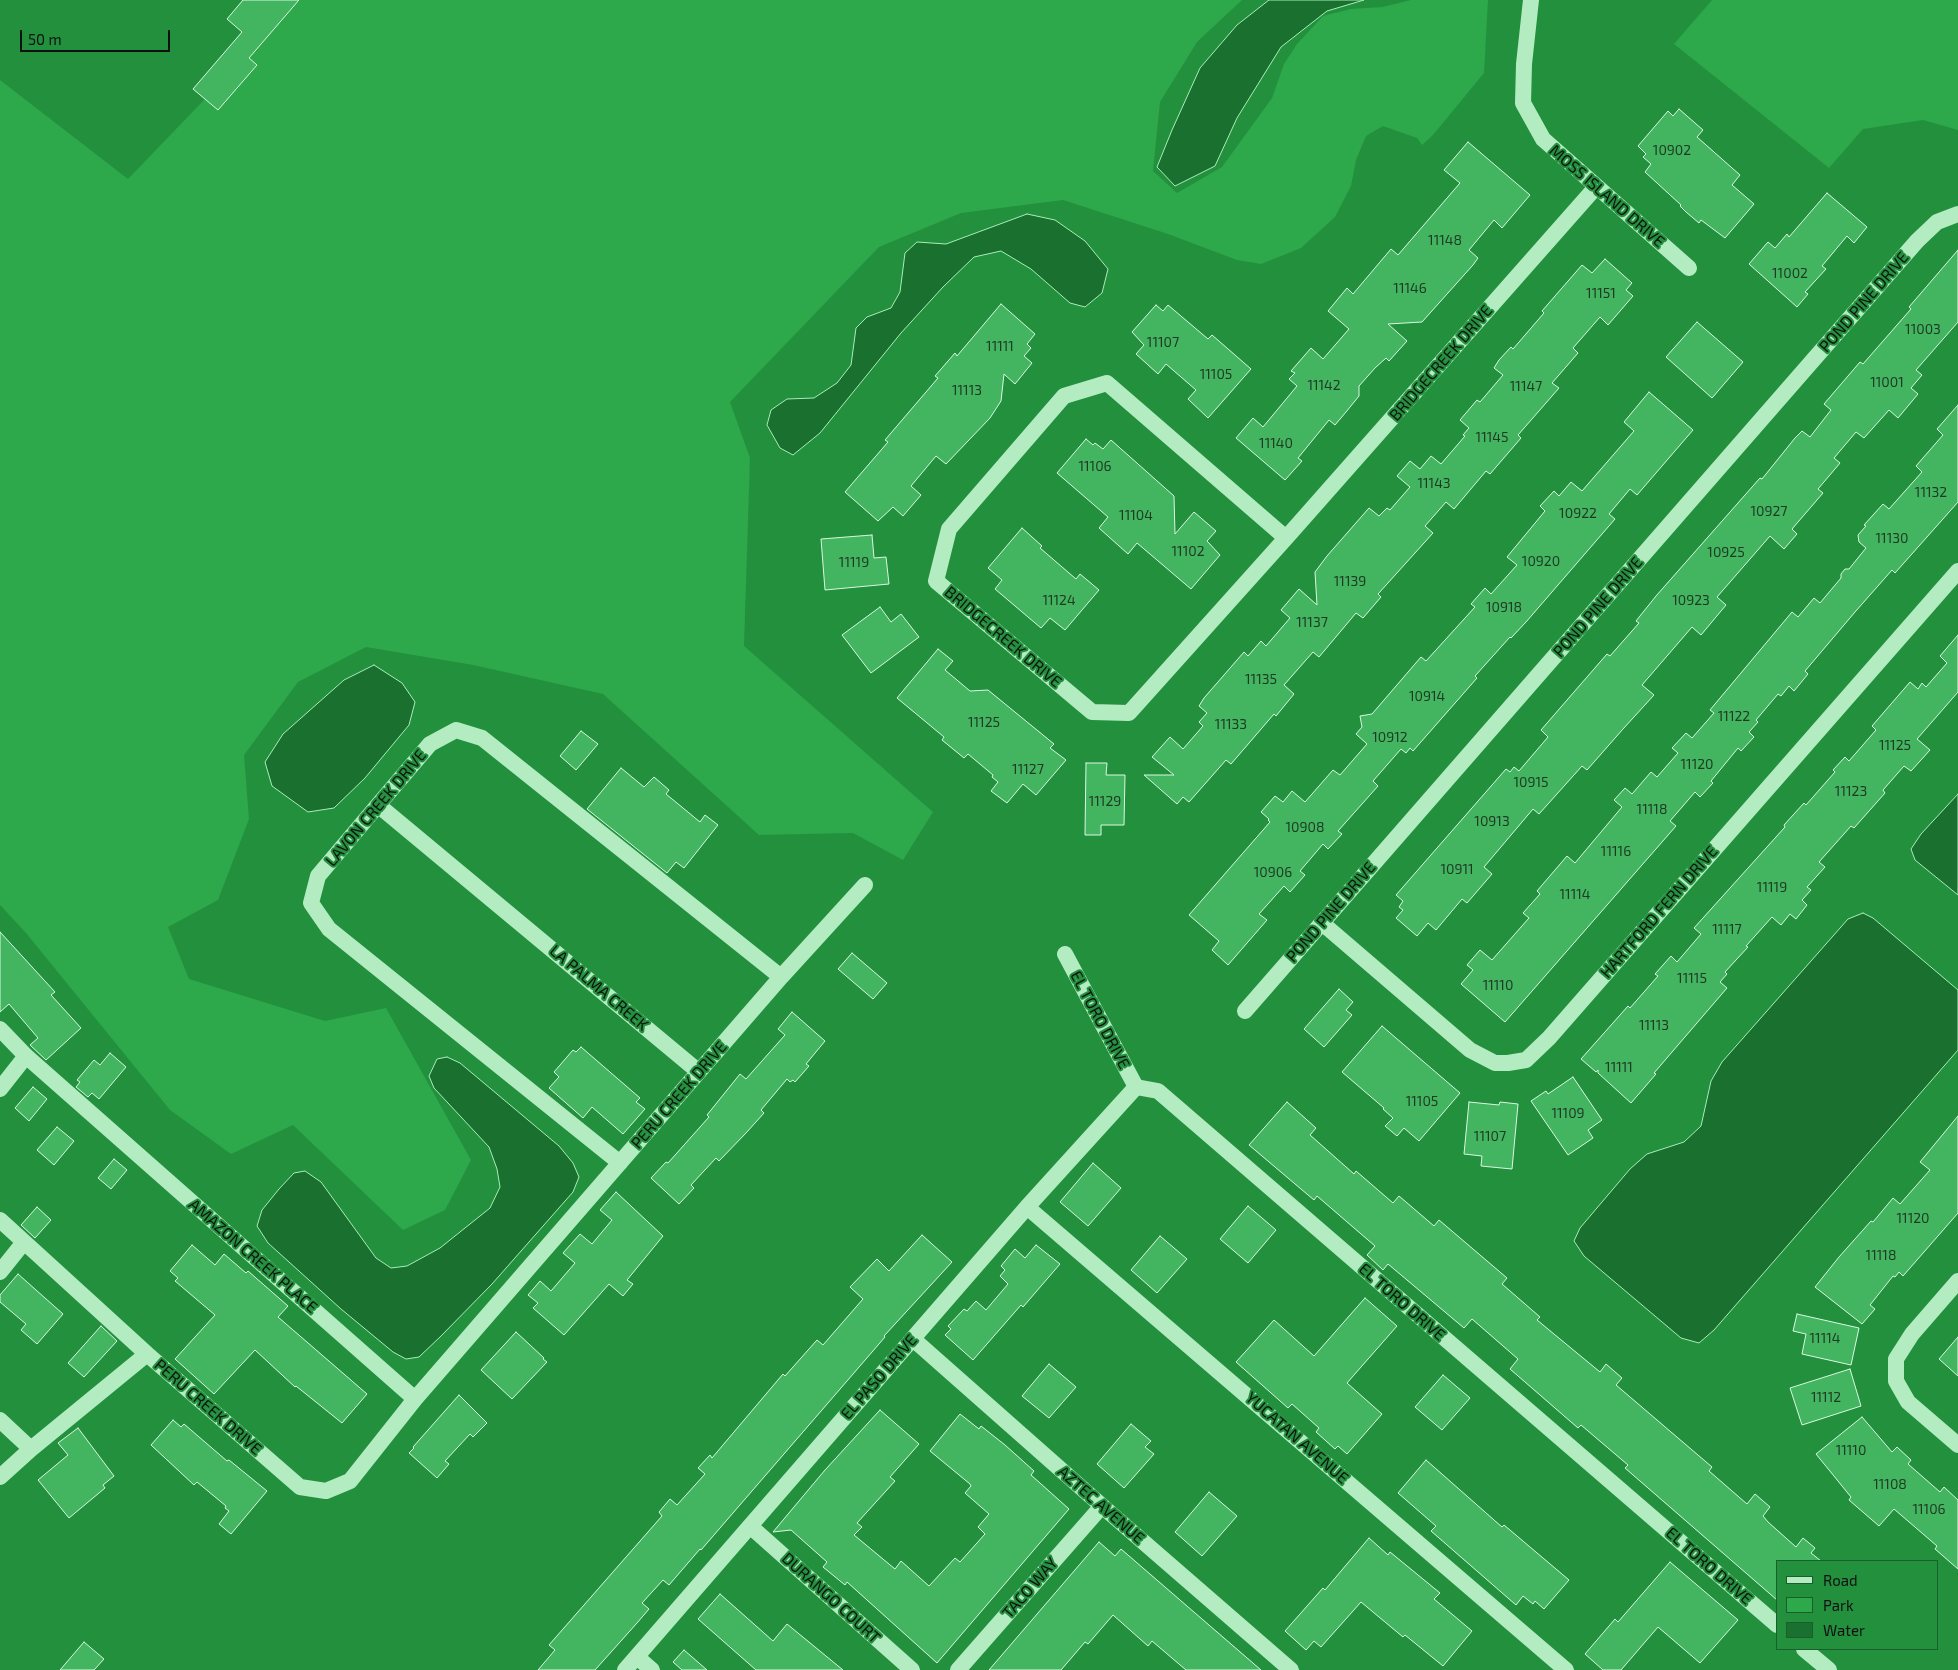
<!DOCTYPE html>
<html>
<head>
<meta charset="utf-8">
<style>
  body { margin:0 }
  #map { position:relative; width:1958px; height:1670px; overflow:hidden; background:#23903e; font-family:"Exo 2",sans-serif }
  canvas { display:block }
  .legend { position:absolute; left:1776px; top:1560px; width:162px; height:90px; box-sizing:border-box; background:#23903e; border:1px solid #1c5d2c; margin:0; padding:6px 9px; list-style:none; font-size:15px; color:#111 }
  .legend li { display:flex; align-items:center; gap:10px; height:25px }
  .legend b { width:25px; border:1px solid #1c5d2c }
  .scale { position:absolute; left:20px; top:30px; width:150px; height:22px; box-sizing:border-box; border:2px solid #111; border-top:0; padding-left:6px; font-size:15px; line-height:18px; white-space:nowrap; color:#111; -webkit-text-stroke:4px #23903e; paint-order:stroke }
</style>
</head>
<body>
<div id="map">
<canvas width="1958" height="1670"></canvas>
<ul class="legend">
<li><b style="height:6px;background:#b4ecc1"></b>Road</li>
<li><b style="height:14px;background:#2da84a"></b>Park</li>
<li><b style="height:14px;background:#19702f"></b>Water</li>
</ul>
<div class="scale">50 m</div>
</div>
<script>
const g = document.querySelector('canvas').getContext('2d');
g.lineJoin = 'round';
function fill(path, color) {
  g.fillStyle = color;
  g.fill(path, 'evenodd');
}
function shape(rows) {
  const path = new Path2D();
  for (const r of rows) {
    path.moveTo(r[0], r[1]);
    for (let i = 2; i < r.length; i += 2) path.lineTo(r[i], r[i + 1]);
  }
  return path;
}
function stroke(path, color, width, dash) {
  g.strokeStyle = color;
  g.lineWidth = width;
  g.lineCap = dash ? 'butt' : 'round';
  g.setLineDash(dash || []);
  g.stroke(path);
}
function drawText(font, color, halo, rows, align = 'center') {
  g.font = font + ' "Exo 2",sans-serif';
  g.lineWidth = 4;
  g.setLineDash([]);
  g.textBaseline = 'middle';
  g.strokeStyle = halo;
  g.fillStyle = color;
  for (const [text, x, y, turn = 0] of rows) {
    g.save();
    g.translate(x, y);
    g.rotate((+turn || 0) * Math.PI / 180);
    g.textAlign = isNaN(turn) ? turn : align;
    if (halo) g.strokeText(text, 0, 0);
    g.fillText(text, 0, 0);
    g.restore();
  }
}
const green = shape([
  [300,0,1242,0,1197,42,1160,102,1153,171,1177,193,1222,167,1272,98,1284,64,1297,44,1323,16,1351,9,1383,7,1411,0,1488,0,1484,73,1433,135,1422,145,1417,138,1383,126,1366,136,1356,160,1351,186,1335,217,1301,248,1261,264,1237,260,1168,234,1063,200,961,213,879,247,730,402,750,458,744,646,933,812,903,860,853,833,759,835,603,694,473,665,366,647,298,682,244,755,249,819,218,900,168,927,189,979,325,1021,386,1008,471,1160,445,1210,403,1230,293,1125,231,1154,170,1110,26,933,0,905,0,80,128,179],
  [1712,0,1958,0,1958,130,1923,120,1863,129,1829,168,1674,44]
]);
const water = shape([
  [1269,0,1364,0,1327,11,1281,47,1237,118,1215,166,1175,186,1157,167,1172,130,1200,68,1237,25,1269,0],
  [1027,214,1055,220,1085,241,1108,269,1102,293,1085,307,1070,303,1031,269,1001,251,974,257,943,287,901,333,820,433,793,455,780,448,767,425,771,410,787,399,814,398,837,383,851,365,856,328,867,317,891,308,900,292,905,253,917,242,946,244,1027,214],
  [374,665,402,683,415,702,409,725,365,778,334,808,308,812,272,786,265,762,283,734,344,680,374,665],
  [1958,794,1958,895,1915,860,1911,849,1921,834,1958,794],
  [1863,913,1873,918,1958,990,1958,1050,1714,1330,1699,1343,1681,1338,1584,1256,1574,1241,1580,1228,1630,1169,1647,1154,1684,1142,1701,1126,1711,1081,1722,1062,1848,919,1863,913],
  [447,1057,460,1063,559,1146,573,1163,579,1177,573,1192,492,1284,441,1336,419,1357,406,1359,393,1352,341,1309,268,1243,257,1226,262,1210,279,1189,294,1173,305,1171,321,1182,376,1258,391,1268,407,1266,440,1248,490,1208,500,1187,497,1169,489,1147,434,1088,429,1076,437,1059,447,1057]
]);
const building = shape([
  [243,0,299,0,249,58,257,65,218,110,193,89,242,32,227,19,243,0],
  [1679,109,1703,130,1697,137,1740,175,1732,185,1754,204,1725,238,1701,220,1699,223,1686,212,1680,206,1681,205,1645,172,1651,164,1643,157,1646,154,1638,146,1668,111,1673,116,1679,109],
  [1468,142,1530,195,1502,228,1494,220,1469,250,1478,258,1473,265,1422,322,1388,324,1407,341,1389,361,1386,358,1375,368,1359,386,1359,396,1346,412,1335,425,1329,420,1298,458,1302,461,1285,480,1236,438,1253,418,1263,427,1297,386,1289,379,1295,373,1291,371,1311,348,1323,359,1349,329,1328,311,1347,288,1353,294,1391,249,1398,255,1460,183,1444,170,1468,142],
  [1827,193,1867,227,1854,243,1847,236,1822,266,1826,269,1805,292,1808,294,1797,307,1749,264,1768,242,1775,248,1787,234,1789,237,1827,193],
  [1958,250,1958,322,1916,370,1922,375,1911,388,1918,394,1898,418,1889,410,1864,438,1856,432,1834,458,1840,463,1818,489,1823,493,1792,529,1797,534,1784,549,1770,536,1717,597,1726,605,1701,635,1692,627,1642,685,1654,695,1623,729,1587,770,1582,766,1539,814,1533,809,1484,867,1492,874,1467,903,1462,899,1436,930,1428,923,1417,936,1396,918,1403,910,1399,907,1403,901,1396,895,1506,769,1510,772,1514,767,1519,771,1548,737,1541,730,1607,654,1610,656,1639,623,1636,621,1656,596,1760,478,1762,479,1795,438,1802,431,1810,437,1831,410,1824,404,1860,362,1863,364,1911,309,1909,307,1958,250],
  [1605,259,1632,283,1626,290,1633,296,1608,325,1600,317,1573,348,1578,353,1552,383,1559,388,1518,435,1521,438,1490,474,1486,471,1454,509,1446,502,1425,526,1433,533,1378,594,1381,597,1363,618,1356,613,1319,657,1313,652,1284,685,1294,694,1276,716,1274,714,1231,764,1226,760,1189,802,1183,797,1177,804,1144,775,1174,775,1152,757,1170,737,1183,749,1203,726,1199,722,1207,713,1199,706,1204,698,1244,652,1248,656,1261,641,1266,646,1290,618,1281,610,1299,589,1317,605,1315,572,1327,556,1369,508,1379,516,1387,508,1390,510,1410,487,1397,476,1410,461,1420,469,1431,456,1441,464,1465,436,1463,435,1469,428,1460,420,1477,400,1480,402,1503,375,1494,368,1499,360,1511,347,1513,349,1544,313,1542,311,1582,265,1592,273,1605,259],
  [1001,304,1035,334,1027,344,1031,348,1024,356,1032,363,1015,384,1004,374,1001,401,990,418,946,464,936,456,911,486,921,495,903,516,893,507,878,521,845,492,888,442,885,440,938,378,935,376,955,353,957,356,1001,304],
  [1156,305,1163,311,1168,305,1208,339,1212,335,1251,369,1208,418,1188,399,1196,390,1166,364,1158,374,1136,354,1144,345,1132,332,1156,305],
  [1697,322,1743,362,1712,398,1666,357,1697,322],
  [1649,392,1693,430,1637,495,1630,489,1609,514,1615,519,1526,622,1511,638,1510,637,1475,676,1477,678,1413,751,1410,748,1406,753,1401,749,1373,781,1378,786,1338,831,1342,834,1328,849,1323,844,1300,871,1305,875,1290,892,1284,886,1259,914,1267,920,1228,965,1212,950,1219,941,1189,915,1270,822,1268,820,1269,819,1261,812,1275,796,1283,802,1292,791,1305,802,1333,770,1340,775,1367,744,1356,734,1362,727,1360,716,1372,714,1421,657,1426,661,1475,607,1471,604,1485,588,1491,594,1517,565,1507,557,1545,511,1540,506,1554,491,1559,496,1571,482,1582,491,1634,431,1624,422,1649,392],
  [1958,405,1958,502,1895,573,1892,570,1855,612,1805,671,1808,674,1794,691,1789,686,1781,696,1778,694,1756,720,1758,722,1749,732,1754,737,1741,751,1738,748,1711,781,1713,783,1700,797,1695,792,1670,821,1676,826,1505,1022,1461,984,1473,970,1467,965,1480,950,1492,960,1529,918,1523,913,1540,894,1537,891,1567,856,1575,863,1622,807,1614,800,1625,788,1632,794,1651,772,1657,777,1678,753,1672,748,1686,733,1692,738,1714,713,1710,710,1792,612,1798,617,1814,598,1820,603,1841,578,1841,574,1845,569,1849,569,1866,548,1859,542,1858,535,1866,526,1864,525,1883,504,1889,509,1922,472,1916,466,1943,435,1937,429,1958,405],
  [1086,439,1093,445,1095,443,1103,449,1111,440,1174,496,1175,534,1194,512,1216,531,1207,541,1220,555,1191,589,1137,543,1128,554,1099,528,1108,517,1057,473,1086,439],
  [1022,528,1042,546,1040,548,1076,579,1080,574,1099,590,1065,630,1050,618,1041,628,995,589,1002,580,988,568,1022,528],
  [872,535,874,558,886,557,889,584,825,590,821,539,872,535],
  [880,607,891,622,901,614,919,637,871,673,842,635,880,607],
  [1958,635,1958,692,1917,739,1930,750,1911,771,1904,766,1883,790,1885,793,1854,828,1851,826,1819,862,1825,867,1807,887,1811,890,1802,900,1807,905,1796,919,1790,914,1781,925,1772,917,1746,946,1748,947,1725,972,1727,974,1720,982,1727,988,1654,1073,1656,1074,1631,1103,1598,1073,1598,1070,1596,1072,1581,1059,1628,1006,1630,1008,1658,976,1655,974,1671,956,1677,962,1701,934,1694,928,1785,827,1784,825,1804,803,1806,805,1835,772,1833,770,1845,757,1849,761,1876,730,1872,726,1910,682,1918,689,1922,683,1926,687,1947,663,1940,656,1958,635],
  [938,649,953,661,945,670,970,691,988,690,1054,744,1050,748,1066,760,1036,795,1023,784,1007,803,991,791,998,782,992,777,993,775,968,754,964,758,942,740,944,737,897,698,938,649],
  [581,731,598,744,576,770,560,756,581,731],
  [1086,763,1107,763,1106,775,1125,775,1124,825,1101,825,1101,835,1085,835,1086,763],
  [621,768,644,787,654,777,669,790,666,794,700,822,705,815,718,825,684,868,676,862,667,873,587,809,621,768],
  [0,932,55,992,51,995,81,1028,46,1060,30,1045,38,1038,9,1004,0,1012,0,932],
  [852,953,887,983,873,999,838,969,852,953],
  [1339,989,1353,1002,1346,1010,1352,1015,1324,1047,1304,1029,1339,989],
  [792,1012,825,1041,806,1064,809,1066,795,1082,793,1080,790,1082,787,1079,761,1110,764,1113,746,1133,719,1161,716,1158,691,1185,694,1188,679,1204,651,1178,666,1162,668,1163,709,1117,707,1115,740,1074,746,1079,785,1035,778,1029,792,1012],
  [1382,1026,1460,1093,1419,1141,1404,1128,1397,1136,1385,1126,1393,1118,1383,1109,1384,1108,1342,1072,1382,1026],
  [581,1047,640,1098,636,1102,645,1109,623,1134,592,1107,583,1118,549,1088,559,1077,554,1072,573,1050,576,1052,581,1047],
  [110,1053,126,1067,99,1099,92,1093,88,1097,76,1087,80,1082,77,1080,94,1060,100,1065,110,1053],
  [1573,1077,1602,1120,1588,1130,1593,1138,1568,1155,1531,1101,1546,1091,1548,1094,1573,1077],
  [33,1087,47,1099,29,1121,15,1108,33,1087],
  [1287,1102,1316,1128,1310,1135,1354,1174,1356,1171,1393,1203,1399,1196,1434,1226,1439,1220,1507,1278,1502,1284,1540,1317,1537,1320,1600,1372,1606,1364,1622,1378,1616,1385,1712,1467,1709,1471,1747,1504,1755,1494,1770,1507,1763,1516,1768,1522,1796,1547,1803,1538,1815,1548,1811,1553,1821,1561,1777,1561,1777,1600,1625,1468,1628,1465,1581,1425,1578,1428,1510,1369,1518,1359,1472,1319,1464,1328,1388,1264,1383,1270,1367,1255,1375,1246,1317,1196,1314,1200,1249,1145,1287,1102],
  [1469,1102,1499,1105,1500,1102,1518,1104,1512,1169,1481,1166,1482,1156,1464,1154,1469,1102],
  [1958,1116,1958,1213,1903,1276,1899,1272,1895,1277,1893,1276,1870,1305,1875,1309,1862,1324,1815,1287,1839,1257,1871,1221,1873,1222,1893,1198,1900,1204,1930,1170,1920,1162,1958,1116],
  [57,1127,74,1141,54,1165,37,1150,57,1127],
  [114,1159,127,1170,111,1189,98,1178,114,1159],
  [1093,1163,1121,1188,1088,1226,1060,1202,1093,1163],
  [616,1192,663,1236,627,1280,633,1284,623,1296,609,1284,564,1335,533,1308,538,1303,528,1295,540,1281,551,1291,575,1263,563,1253,580,1234,592,1244,612,1220,600,1210,616,1192],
  [1248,1206,1276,1230,1248,1263,1220,1239,1248,1206],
  [37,1207,51,1220,35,1238,21,1225,37,1207],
  [922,1235,952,1262,884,1336,885,1337,701,1550,700,1549,669,1585,663,1580,642,1603,649,1609,637,1623,595,1670,538,1670,555,1650,549,1645,662,1516,659,1512,670,1499,677,1505,705,1474,698,1468,710,1455,712,1458,783,1374,785,1376,817,1340,823,1345,863,1299,850,1287,877,1259,889,1271,922,1235],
  [1160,1236,1187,1259,1157,1293,1131,1270,1160,1236],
  [192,1245,215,1265,224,1254,246,1273,248,1271,288,1306,278,1317,367,1394,342,1423,296,1386,295,1387,255,1350,214,1394,175,1359,215,1315,175,1281,178,1278,170,1271,192,1245],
  [1036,1245,1060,1264,1023,1307,1021,1305,973,1360,945,1335,951,1329,948,1326,964,1309,967,1311,976,1301,986,1310,1008,1284,1000,1276,1005,1270,1001,1266,1015,1249,1025,1258,1036,1245],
  [18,1274,63,1314,37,1344,21,1330,26,1324,0,1302,0,1295,18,1274],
  [1365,1298,1397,1326,1347,1383,1382,1414,1347,1454,1338,1446,1335,1449,1316,1432,1319,1428,1292,1404,1288,1408,1236,1362,1274,1320,1314,1356,1365,1298],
  [1797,1314,1859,1328,1851,1365,1802,1354,1806,1334,1793,1331,1797,1314],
  [101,1326,117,1341,84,1377,68,1363,101,1326],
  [516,1332,544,1358,543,1359,547,1362,512,1399,481,1370,516,1332],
  [1958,1337,1958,1376,1939,1359,1958,1337],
  [1049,1364,1076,1387,1049,1418,1022,1396,1049,1364],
  [1850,1369,1861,1406,1802,1425,1790,1388,1850,1369],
  [1443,1375,1470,1398,1442,1430,1415,1407,1443,1375],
  [459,1395,487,1423,473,1437,470,1434,445,1461,449,1464,437,1478,409,1453,414,1448,413,1447,459,1395],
  [880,1410,919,1444,890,1477,895,1481,857,1523,862,1527,854,1535,895,1569,901,1561,929,1586,955,1558,960,1562,985,1534,978,1527,989,1514,965,1493,971,1486,970,1484,930,1451,960,1414,979,1429,981,1426,1005,1445,1034,1471,1031,1475,1069,1509,937,1663,847,1582,845,1585,823,1567,827,1562,791,1530,773,1532,825,1470,880,1410],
  [1862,1417,1892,1452,1897,1447,1911,1460,1908,1464,1940,1492,1944,1487,1958,1500,1958,1569,1935,1549,1937,1546,1894,1509,1879,1526,1849,1500,1851,1497,1816,1454,1862,1417],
  [173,1420,181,1427,184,1424,227,1461,229,1460,267,1491,231,1534,219,1524,229,1511,225,1508,226,1506,197,1482,194,1485,151,1445,173,1420],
  [1131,1424,1151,1441,1145,1447,1154,1454,1124,1488,1097,1464,1131,1424],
  [78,1428,114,1476,103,1485,105,1488,69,1518,38,1480,68,1455,58,1443,78,1428],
  [1426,1460,1502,1527,1504,1525,1569,1580,1544,1609,1535,1601,1533,1604,1523,1596,1516,1605,1431,1531,1436,1526,1398,1493,1426,1460],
  [1209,1492,1237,1516,1202,1556,1175,1532,1209,1492],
  [1369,1538,1388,1555,1390,1552,1440,1593,1434,1599,1472,1631,1443,1666,1405,1635,1403,1637,1361,1602,1321,1647,1314,1641,1306,1650,1285,1631,1323,1588,1325,1590,1369,1538],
  [1099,1542,1115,1556,1121,1549,1261,1670,1186,1670,1152,1641,1148,1646,1113,1615,1088,1644,1085,1642,1061,1670,989,1670,1099,1542],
  [1670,1562,1738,1620,1700,1663,1658,1627,1621,1670,1603,1670,1585,1654,1615,1619,1618,1622,1670,1562],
  [720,1594,773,1641,787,1624,843,1670,756,1670,698,1619,720,1594],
  [84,1642,104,1659,94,1670,60,1670,84,1642],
  [684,1650,707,1670,682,1670,673,1662,684,1650]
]);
const street = shape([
  [1531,0,1524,64,1523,103,1543,139,1689,268],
  [1107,383,1286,538,1129,713,1092,712,936,581,949,529,1064,396,1107,383],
  [1286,538,1596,187],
  [378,805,699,1072],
  [1322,923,1470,1050,1495,1063,1508,1063,1526,1060,1549,1038,1958,571],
  [1065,954,1136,1087,1158,1091,1777,1625],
  [1245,1011,1917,241,1937,222,1958,214],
  [0,1029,26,1056,415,1399],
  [0,1089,26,1056],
  [620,1163,329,929,311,903,318,876,378,805,430,744,456,730,482,738,781,977],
  [1027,1207,1566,1670],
  [0,1220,147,1354,300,1487,326,1491,350,1481,415,1399,781,977,865,885],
  [0,1272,24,1242],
  [1958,1281,1912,1334,1896,1359,1896,1381,1908,1402,1958,1445],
  [913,1339,1102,1506,1291,1670],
  [0,1420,31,1449],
  [0,1477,31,1449,147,1354],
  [750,1526,912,1670],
  [1804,1649,1829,1670],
  [637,1657,652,1670],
  [625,1670,1027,1207,1136,1087],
  [958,1670,1102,1506]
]);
const numberNames = [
  ["10902",1672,150],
  ["11148",1445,240],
  ["11002",1790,273],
  ["11146",1410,288],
  ["11151",1601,293],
  ["11003",1923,329],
  ["11107",1163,342],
  ["11111",1000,346],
  ["11105",1216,374],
  ["11001",1887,382],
  ["11142",1324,385],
  ["11147",1526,386],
  ["11113",967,390],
  ["11145",1492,437],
  ["11140",1276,443],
  ["11106",1095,466],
  ["11143",1434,483],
  ["11132",1931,492],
  ["10927",1769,511],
  ["10922",1578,513],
  ["11104",1136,515],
  ["11130",1892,538],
  ["11102",1188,551],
  ["10925",1726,552],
  ["10920",1541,561],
  ["11119",854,562],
  ["11139",1350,581],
  ["11124",1059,600],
  ["10923",1691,600],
  ["10918",1504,607],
  ["11137",1312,622],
  ["11135",1261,679],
  ["10914",1427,696],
  ["11122",1734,716],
  ["11125",984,722],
  ["11133",1231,724],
  ["10912",1390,737],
  ["11125",1895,745],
  ["11120",1697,764],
  ["11127",1028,769],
  ["10915",1531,782],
  ["11123",1851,791],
  ["11129",1105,801],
  ["11118",1652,809],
  ["10913",1492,821],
  ["10908",1305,827],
  ["11116",1616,851],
  ["10911",1457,869],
  ["10906",1273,872],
  ["11119",1772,887],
  ["11114",1575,894],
  ["11117",1727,929],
  ["11115",1692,978],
  ["11110",1498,985],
  ["11113",1654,1025],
  ["11111",1619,1067],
  ["11105",1422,1101],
  ["11109",1568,1113],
  ["11107",1490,1136],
  ["11120",1913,1218],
  ["11118",1881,1255],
  ["11114",1825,1338],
  ["11112",1826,1397],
  ["11110",1851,1450],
  ["11108",1890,1484],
  ["11106",1929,1509]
];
const streetNames = [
  ["MOSS ISLAND DRIVE",1607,196,41],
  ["POND PINE DRIVE",1864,302,-49],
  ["BRIDGECREEK DRIVE",1441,363,-49],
  ["POND PINE DRIVE",1598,607,-49],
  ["BRIDGECREEK DRIVE",1003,637,40],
  ["LAVON CREEK DRIVE",376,808,-50],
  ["POND PINE DRIVE",1331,912,-49],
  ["HARTFORD FERN DRIVE",1659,912,-49],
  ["LA PALMA CREEK",599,988,40],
  ["EL TORO DRIVE",1100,1020,62],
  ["PERU CREEK DRIVE",679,1095,-49],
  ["AMAZON CREEK PLACE",253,1256,41],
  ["EL TORO DRIVE",1402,1302,41],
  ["EL PASO DRIVE",879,1377,-49],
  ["PERU CREEK DRIVE",208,1407,41],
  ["YUCATAN AVENUE",1297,1438,41],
  ["AZTEC AVENUE",1101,1505,41],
  ["EL TORO DRIVE",1709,1566,41],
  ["TACO WAY",1030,1588,-49],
  ["DURANGO COURT",831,1598,42]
];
fill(green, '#2da84a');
fill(water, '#19702f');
stroke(water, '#a8edb8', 1);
fill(building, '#43b45f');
stroke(building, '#d9f9e1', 1);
stroke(street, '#b4ecc1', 16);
drawText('14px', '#1e3a24', null, numberNames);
drawText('16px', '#111', '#23903e', streetNames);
</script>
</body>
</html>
